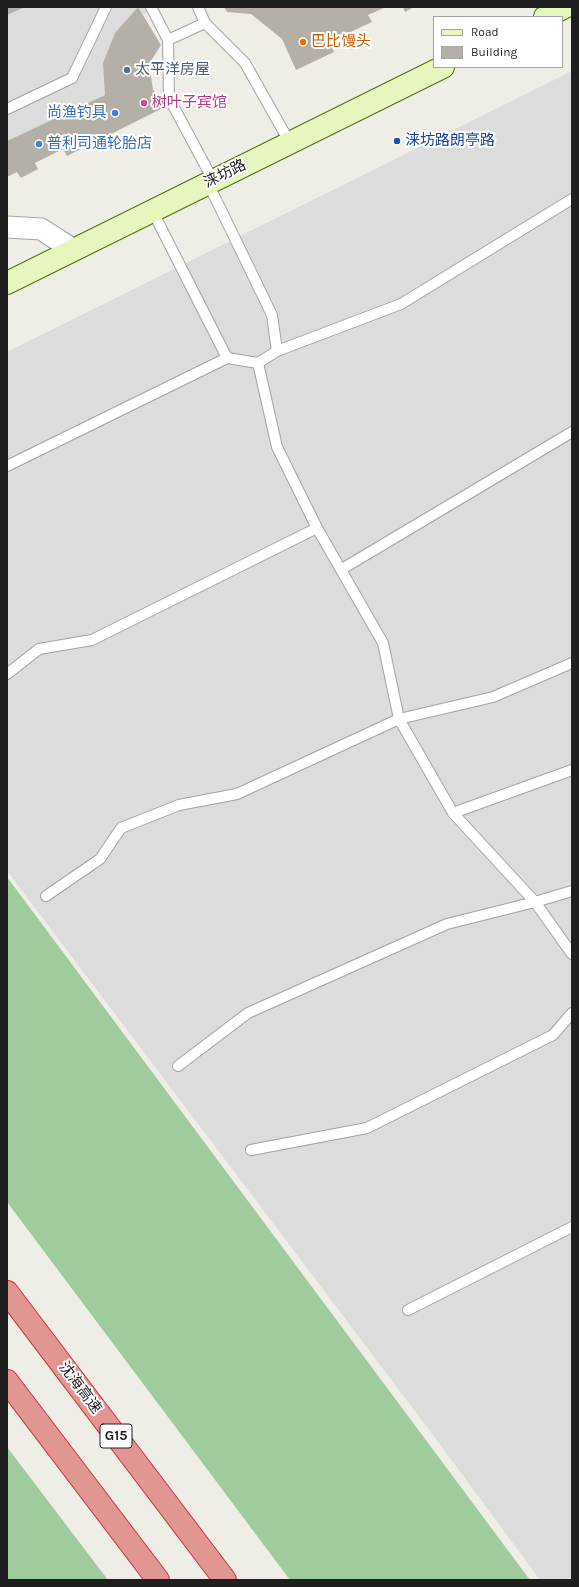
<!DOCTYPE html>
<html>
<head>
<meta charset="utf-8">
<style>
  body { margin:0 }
  #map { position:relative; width:579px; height:1587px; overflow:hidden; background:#efeee6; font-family:Karla,sans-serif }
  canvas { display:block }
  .frame { position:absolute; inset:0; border:8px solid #1f1f1f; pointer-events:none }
  .legend { position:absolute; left:433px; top:16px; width:130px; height:52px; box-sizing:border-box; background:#fff; border:1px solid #a5a5a5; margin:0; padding:5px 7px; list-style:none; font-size:12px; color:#1f1f1f }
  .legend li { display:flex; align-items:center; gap:8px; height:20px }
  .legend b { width:20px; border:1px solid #a5a5a5 }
</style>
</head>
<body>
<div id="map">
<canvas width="579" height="1587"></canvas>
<div class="frame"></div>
<ul class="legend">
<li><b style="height:5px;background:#e6f6bd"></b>Road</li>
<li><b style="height:11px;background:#b4b0a8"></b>Building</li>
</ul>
</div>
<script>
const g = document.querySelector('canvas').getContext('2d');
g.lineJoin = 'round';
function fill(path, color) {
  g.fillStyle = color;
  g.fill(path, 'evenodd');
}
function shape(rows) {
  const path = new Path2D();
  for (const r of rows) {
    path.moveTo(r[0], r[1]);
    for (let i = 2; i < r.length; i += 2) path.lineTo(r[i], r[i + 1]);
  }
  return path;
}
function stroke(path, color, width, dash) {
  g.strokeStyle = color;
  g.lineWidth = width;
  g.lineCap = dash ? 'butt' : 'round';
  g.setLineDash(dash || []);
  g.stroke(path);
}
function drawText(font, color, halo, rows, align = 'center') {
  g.font = font + ' Karla,"Noto Sans SC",sans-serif';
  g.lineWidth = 4;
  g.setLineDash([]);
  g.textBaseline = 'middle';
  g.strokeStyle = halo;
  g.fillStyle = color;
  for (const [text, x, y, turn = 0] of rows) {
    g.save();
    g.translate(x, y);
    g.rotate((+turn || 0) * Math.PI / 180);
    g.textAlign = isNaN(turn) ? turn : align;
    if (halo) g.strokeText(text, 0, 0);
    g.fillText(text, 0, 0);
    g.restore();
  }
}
const residential = shape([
  [7,7,158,7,143,15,138,7,115,33,105,95,7,141],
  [572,71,572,1580,540,1580,433,1435,7,871,7,352]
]);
const forest = shape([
  [7,877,530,1580,290,1580,7,1202],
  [7,1447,108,1580,7,1580]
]);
const building = shape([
  [7,7,25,7,7,15],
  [138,7,161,45,149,64,153,89,163,108,67,156,63,149,35,163,38,169,21,178,17,172,7,177,7,141,105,95,103,63,115,33],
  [224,7,386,7,368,15,372,22,329,42,334,52,296,70,282,39,251,14,227,12],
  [403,7,414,7,405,12]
]);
const lane = shape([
  [151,7,168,40,169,98,213,180],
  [198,7,205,23,245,63,290,143],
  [168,40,205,23],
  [7,109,72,78,106,7],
  [152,210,227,358,258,363,277,351,272,315,208,183],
  [277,351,401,304,572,199],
  [258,363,277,447,317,528,383,643,399,719,453,813,535,902,572,954],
  [7,466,227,358],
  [342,569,572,432],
  [7,674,39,649,92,640,317,528],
  [453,813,572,770],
  [46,896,100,859,121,828,179,805,237,794,399,719,493,697,572,663],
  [178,1066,248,1013,447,924,535,902,572,891],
  [251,1150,367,1128,553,1035,572,1013],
  [408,1310,572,1227]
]);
const street = shape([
  [7,227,41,229,72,249]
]);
const secondary = shape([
  [545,17,565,7],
  [7,283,443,67]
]);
const highway = shape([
  [7,1292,225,1580],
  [7,1381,158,1580]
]);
const markers = [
  [303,42,4,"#e8710a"],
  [127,70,4,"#5c6f8a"],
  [144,103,4,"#d1479c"],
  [115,113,4,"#3f7fe0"],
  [397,141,4,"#1a4fb4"],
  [39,144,4,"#3f7fe0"]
];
const shields = [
  [116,1436,32]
];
const shieldNames = [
  ["G15",116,1436]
];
const foodNames = [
  ["巴比馒头",311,42]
];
const serviceNames = [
  ["太平洋房屋",135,70]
];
const hotelNames = [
  ["树叶子宾馆",152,103]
];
const shopNames = [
  ["尚渔钓具",107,113],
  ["普利司通轮胎店",47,144,"left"]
];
const transitNames = [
  ["涞坊路朗亭路",405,141]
];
const streetNames = [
  ["涞坊路",225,174,-26],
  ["沈海高速",80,1388,53]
];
fill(residential, '#dddcdc');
fill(forest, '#a0cc9d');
fill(building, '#b4b0a8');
stroke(lane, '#a3a3a3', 12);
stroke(street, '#a3a3a3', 23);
stroke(secondary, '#4e700c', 24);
stroke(highway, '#d03041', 24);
stroke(lane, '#fff', 10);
stroke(street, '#fff', 21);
stroke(secondary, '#e6f6bd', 22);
stroke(highway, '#e19692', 22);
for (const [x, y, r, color] of markers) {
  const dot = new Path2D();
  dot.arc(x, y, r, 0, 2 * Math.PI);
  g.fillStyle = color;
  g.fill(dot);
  stroke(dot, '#fff', 1.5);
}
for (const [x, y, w] of shields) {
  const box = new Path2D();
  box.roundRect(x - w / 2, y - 12, w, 24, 3);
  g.fillStyle = '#fff';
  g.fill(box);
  stroke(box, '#1f1f1f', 1);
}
drawText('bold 14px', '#1f1f1f', null, shieldNames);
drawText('15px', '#c56008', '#fff', foodNames, 'left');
drawText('15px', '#4e5e75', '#fff', serviceNames, 'left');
drawText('15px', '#b23c85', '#fff', hotelNames, 'left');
drawText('15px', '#366cbe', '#fff', shopNames, 'right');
drawText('15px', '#164399', '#fff', transitNames, 'left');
drawText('15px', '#1f1f1f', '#fff', streetNames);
</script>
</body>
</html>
